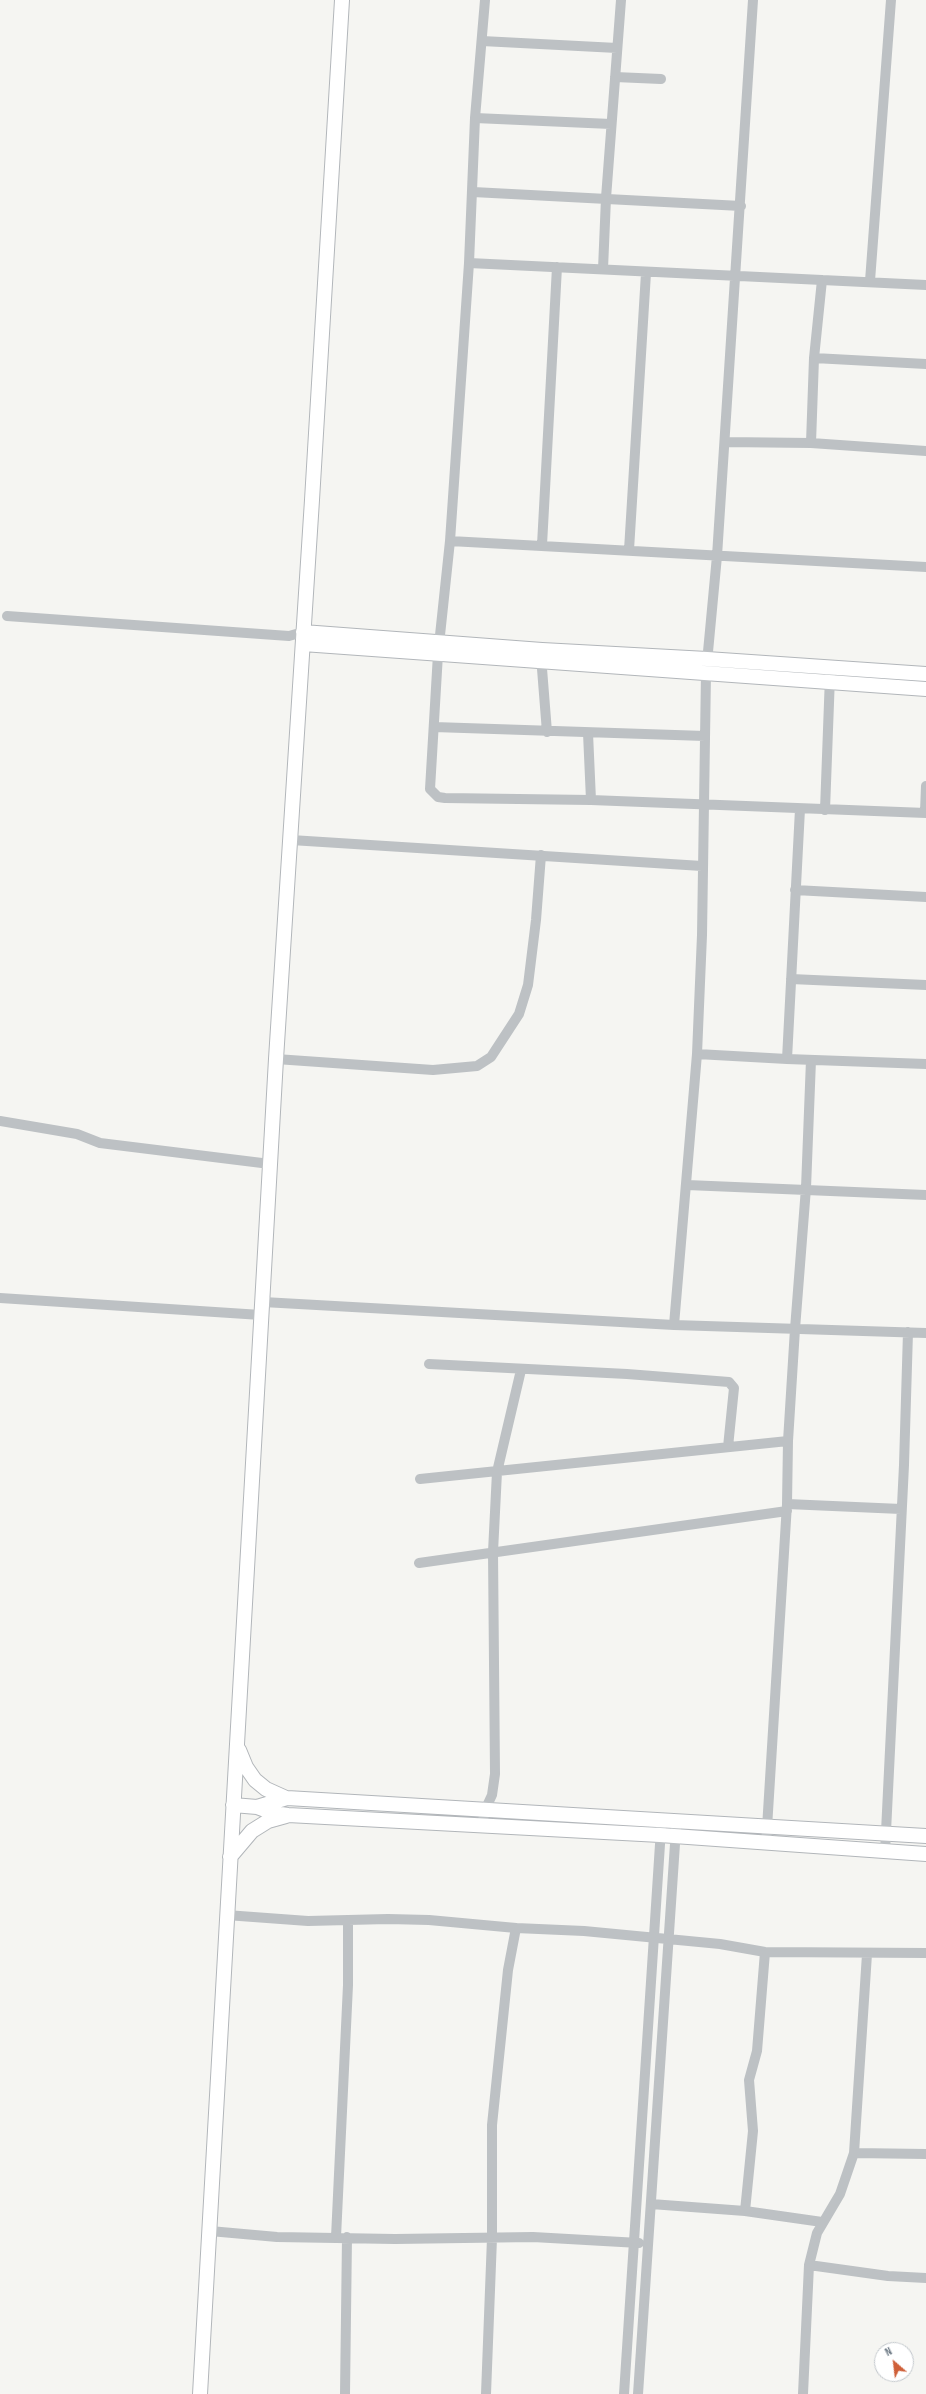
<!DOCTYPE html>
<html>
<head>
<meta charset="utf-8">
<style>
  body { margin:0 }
  #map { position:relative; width:926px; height:2394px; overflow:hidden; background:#f5f5f2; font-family:"Sofia Sans Condensed",sans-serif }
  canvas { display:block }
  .north { position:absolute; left:874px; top:2342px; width:40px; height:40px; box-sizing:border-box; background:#fff; border:1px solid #c3c8cc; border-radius:50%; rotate:332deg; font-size:11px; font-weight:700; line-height:16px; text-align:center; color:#687580 }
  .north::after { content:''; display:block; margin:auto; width:14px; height:18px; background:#cf6039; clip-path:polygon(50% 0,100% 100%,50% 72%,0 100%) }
</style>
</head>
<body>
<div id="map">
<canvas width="926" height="2394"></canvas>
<div class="north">N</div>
</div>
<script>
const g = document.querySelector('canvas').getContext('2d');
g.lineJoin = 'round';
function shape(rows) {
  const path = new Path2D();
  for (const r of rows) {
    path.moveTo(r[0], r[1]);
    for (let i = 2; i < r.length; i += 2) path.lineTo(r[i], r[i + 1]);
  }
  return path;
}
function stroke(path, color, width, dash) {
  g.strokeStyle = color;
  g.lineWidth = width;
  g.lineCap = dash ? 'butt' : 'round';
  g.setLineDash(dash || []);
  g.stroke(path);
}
const street = shape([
  [485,0,475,118,469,263,450,541,438,654,430,789,438,797,445,798,591,800,926,813],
  [482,41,617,48],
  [615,77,661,79],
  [475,118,611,124],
  [473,192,741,206],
  [469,263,926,285],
  [603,269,606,198,621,0],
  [870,281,891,0],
  [814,358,926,364],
  [725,442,811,443,926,451],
  [811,443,814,358,822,280],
  [450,541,926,567],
  [542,545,557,267],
  [629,550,646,273],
  [7,616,289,636,303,632],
  [541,656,547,732],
  [434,727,705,736],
  [588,733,591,800],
  [825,810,830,676],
  [925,812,926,786],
  [291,840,702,866],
  [795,890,926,897],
  [791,979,926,985],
  [697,1054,787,1059,926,1064],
  [276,1059,433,1070,477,1066,491,1057,519,1014,528,985,536,920,541,855],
  [787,1059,800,809],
  [0,1121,77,1134,100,1143,270,1164],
  [687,1185,926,1195],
  [0,1298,261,1315],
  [263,1302,674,1325,926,1333],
  [674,1325,697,1054,702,935,706,673,717,556,753,0],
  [429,1364,627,1374,729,1382,734,1388,728,1447],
  [420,1479,788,1441],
  [787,1504,901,1509],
  [419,1563,787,1511],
  [482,1826,485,1810,492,1795,495,1774,493,1552,497,1472,521,1370],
  [766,1844,787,1504,788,1441,795,1329,806,1188,811,1060],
  [885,1852,904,1465,908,1332],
  [226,1915,308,1921,388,1919,429,1920,516,1928,584,1931,720,1944,765,1952,926,1953],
  [854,2153,926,2154],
  [651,2204,745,2211,822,2222],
  [745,2211,753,2131,749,2080,757,2051,765,1952],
  [210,2231,277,2237,395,2239,533,2237,639,2243],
  [336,2237,348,1985,348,1921],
  [809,2265,888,2276,926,2278],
  [345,2394,347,2237],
  [486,2394,492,2238,492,2125,508,1970,516,1928],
  [624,2394,661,1829],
  [638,2394,676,1829],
  [803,2394,809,2265,817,2233,840,2194,854,2153,867,1954]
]);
const secondary = shape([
  [303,632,542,650,707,659,926,674],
  [303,644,926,689],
  [239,1750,246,1767,255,1780,266,1789,286,1798],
  [233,1805,257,1807,273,1813,288,1815,660,1835,926,1854],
  [257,1807,287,1798,926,1836],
  [230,1857,252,1831,268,1821,286,1816],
  [200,2394,276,1059,312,500,342,0]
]);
stroke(secondary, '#b2b6ba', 16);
stroke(street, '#bdc1c4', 10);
stroke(secondary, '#fff', 14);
</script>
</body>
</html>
